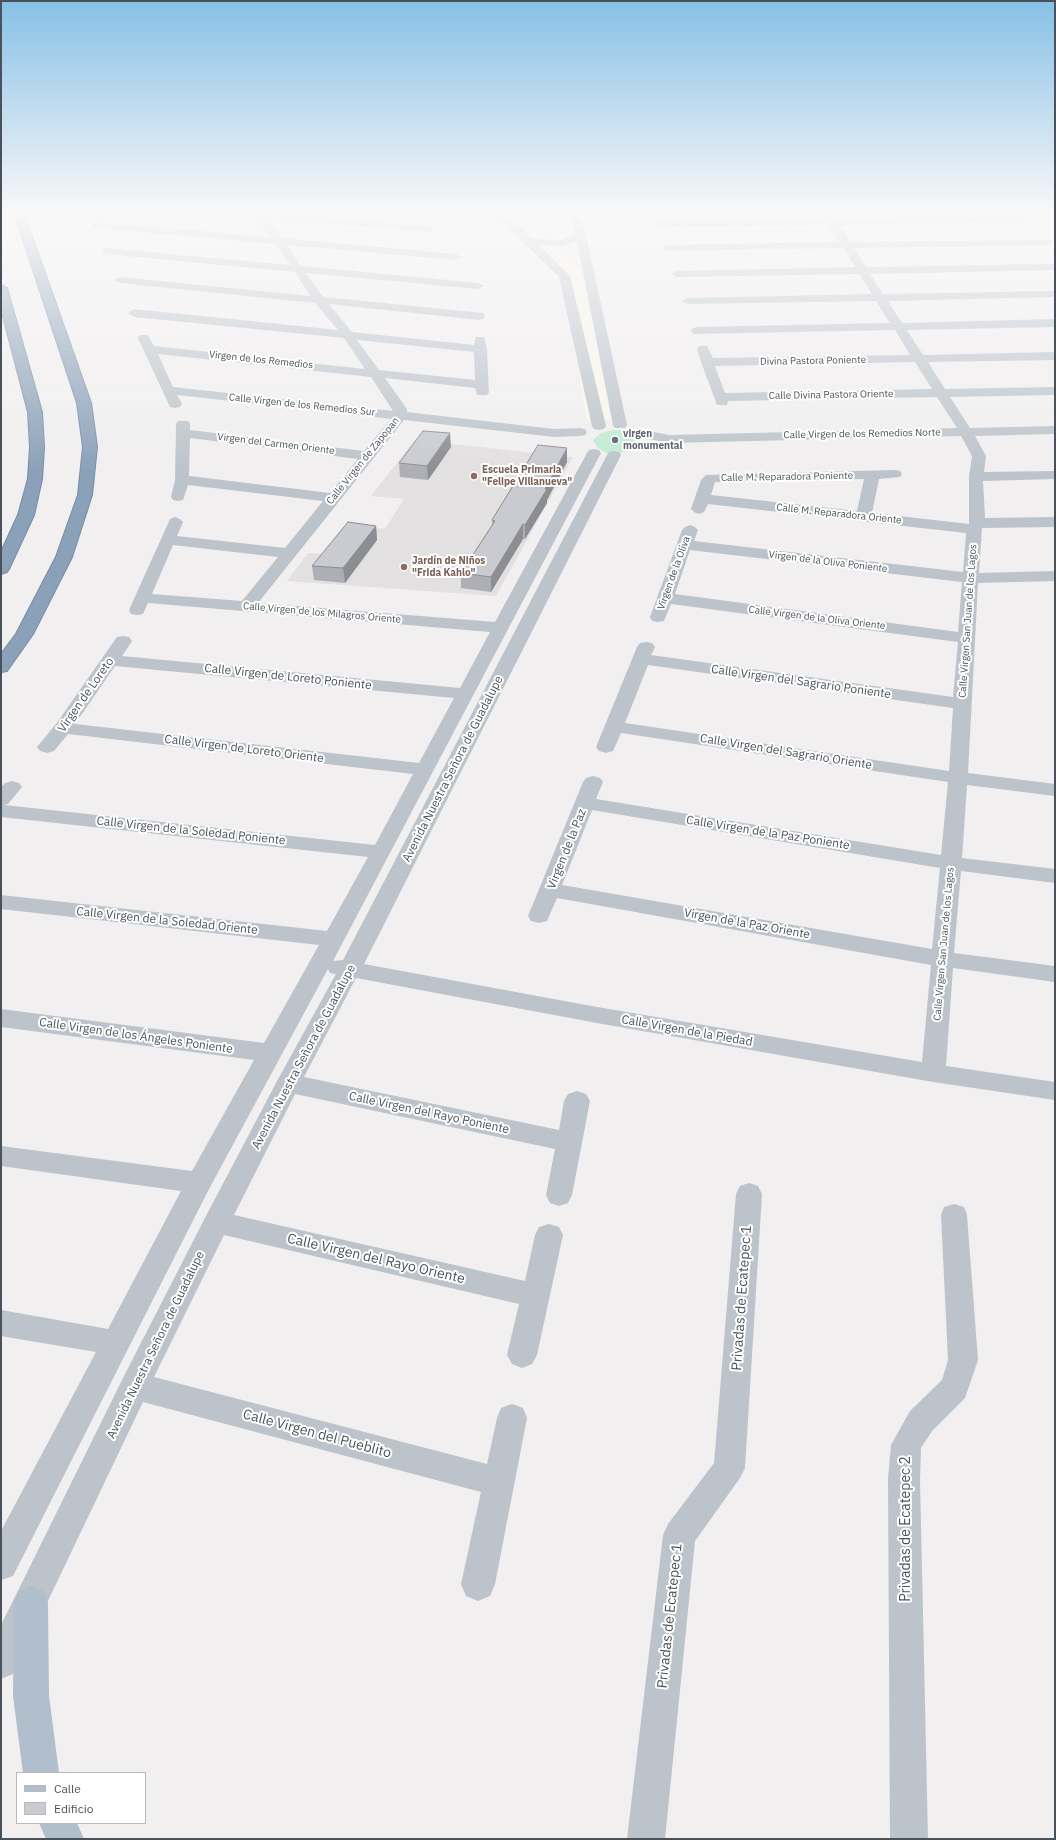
<!DOCTYPE html>
<html>
<head>
<meta charset="utf-8">
<style>
  body { margin:0 }
  #map { position:relative; width:1056px; height:1840px; overflow:hidden; background:#f1efef; font-family:"IBM Plex Sans",sans-serif }
  canvas { display:block }
  .frame { position:absolute; inset:0; border:2px solid #49525a; pointer-events:none }
  .legend { position:absolute; left:16px; top:1772px; width:130px; height:52px; box-sizing:border-box; background:#fff; border:1px solid #b6babd; margin:0; padding:5px 7px; list-style:none; font-size:12px; color:#49525a }
  .legend li { display:flex; align-items:center; gap:8px; height:20px }
  .legend b { width:20px; border:1px solid #b6babd }
</style>
</head>
<body>
<div id="map">
<canvas width="1056" height="1840"></canvas>
<div class="frame"></div>
<ul class="legend">
<li><b style="height:5px;background:#b1becb"></b>Calle</li>
<li><b style="height:11px;background:#c9cbd1"></b>Edificio</li>
</ul>
</div>
<script>
const g = document.querySelector('canvas').getContext('2d');
g.lineJoin = 'round';
function fill(path, color) {
  g.fillStyle = color;
  g.fill(path, 'evenodd');
}
function shape(rows) {
  const path = new Path2D();
  for (const r of rows) {
    path.moveTo(r[0], r[1]);
    for (let i = 2; i < r.length; i += 2) path.lineTo(r[i], r[i + 1]);
  }
  return path;
}
function stroke(path, color, width, dash) {
  g.strokeStyle = color;
  g.lineWidth = width;
  g.lineCap = dash ? 'butt' : 'round';
  g.setLineDash(dash || []);
  g.stroke(path);
}
function drawText(font, color, halo, rows, align = 'center') {
  g.font = font + ' "IBM Plex Sans",sans-serif';
  g.lineWidth = 4;
  g.setLineDash([]);
  g.textBaseline = 'middle';
  g.strokeStyle = halo;
  g.fillStyle = color;
  for (const [text, x, y, turn = 0] of rows) {
    g.save();
    g.translate(x, y);
    g.rotate((+turn || 0) * Math.PI / 180);
    g.textAlign = isNaN(turn) ? turn : align;
    if (halo) g.strokeText(text, 0, 0);
    g.fillText(text, 0, 0);
    g.restore();
  }
}
const commercial = shape([
  [493,213,512,213,583,274,611,420,587,421,563,275]
]);
const education = shape([
  [415,440,573,457,496,596,287,581,308,553,323,554,346,524,385,529,404,499,371,496]
]);
const green = shape([
  [613,430,624,430,633,435,636,442,630,449,620,453,607,453,598,448,593,440,601,433]
]);
const minor = shape([
  [279,213,430,226,435,229,430,232,267,219,282,238,456,254,461,257,456,260,287,245,301,266,478,283,484,286,478,289,306,273,323,297,483,313,485,316,483,319,479,320,329,304,352,332,474,345,476,337,484,337,487,349,489,392,487,395,477,395,475,388,385,378,407,409,407,412,554,429,580,428,585,429,587,432,585,435,580,436,554,437,404,420,258,603,495,622,587,453,589,450,594,449,599,450,601,453,333,961,343,960,607,455,609,452,614,451,619,452,621,455,364,964,597,1007,922,1062,931,965,557,898,547,921,539,923,531,921,528,916,583,782,586,778,593,776,600,778,603,782,596,799,941,855,948,782,621,733,613,751,606,753,599,751,596,747,637,647,640,643,646,642,652,643,655,647,651,655,953,697,958,642,671,604,664,621,658,622,652,621,650,617,682,530,685,527,690,525,695,527,698,530,694,541,963,572,966,533,708,504,704,512,699,514,694,512,691,509,701,480,706,475,895,470,900,471,902,474,900,477,879,479,872,513,969,524,969,477,972,456,961,436,669,443,639,437,637,434,639,431,644,430,669,435,957,428,937,397,728,401,727,405,717,405,701,362,697,349,699,346,707,346,713,358,910,355,895,330,693,334,691,331,693,328,697,327,890,323,876,301,688,304,682,301,688,298,872,294,859,274,677,277,671,274,677,271,855,267,843,248,667,251,662,248,667,245,839,242,828,225,659,227,655,226,654,224,655,222,825,219,821,213,831,213,835,219,1022,216,1026,217,1027,219,1026,221,839,225,850,242,1051,240,1052,242,1051,244,1047,245,854,248,866,267,1055,264,1055,270,870,274,883,294,1055,291,1055,297,888,301,902,323,1055,319,1055,327,907,330,923,355,1055,352,1055,360,928,362,945,389,1055,387,1055,395,950,397,970,428,1055,426,1055,434,975,436,986,456,984,472,1055,471,1055,479,983,481,985,518,1055,517,1055,527,982,528,979,573,1055,571,1055,581,978,583,968,773,1055,784,1055,796,967,785,962,858,1055,869,1055,883,961,871,954,953,1055,966,1055,982,953,968,946,1066,1055,1082,1055,1100,933,1082,597,1023,356,978,304,1077,559,1130,564,1101,568,1094,577,1091,586,1094,590,1101,572,1195,568,1203,559,1206,550,1203,546,1195,555,1149,295,1094,234,1215,525,1281,535,1235,539,1227,549,1224,559,1227,563,1235,537,1355,532,1364,522,1368,512,1364,507,1355,519,1304,224,1235,154,1377,487,1464,497,1418,501,1408,512,1404,523,1408,527,1418,495,1584,490,1596,478,1601,466,1596,461,1584,481,1492,143,1402,13,1674,1,1679,1,1625,124,1376,207,1214,276,1083,336,974,330,973,328,969,209,1189,13,1576,1,1580,1,1531,96,1352,1,1336,1,1310,108,1329,181,1191,1,1166,1,1146,192,1171,254,1060,1,1027,1,1009,264,1043,319,945,1,909,1,895,327,931,368,857,1,817,1,787,5,783,12,781,19,783,22,787,8,804,4,805,375,845,413,774,68,734,54,751,47,753,40,751,37,747,56,724,117,637,123,636,129,637,132,641,122,656,460,688,490,632,148,603,143,614,137,615,131,614,129,610,170,519,175,517,180,519,183,522,177,536,285,548,323,501,188,485,183,500,178,501,173,500,171,497,175,480,176,424,178,421,188,421,190,424,190,430,364,451,391,419,177,395,182,404,180,407,175,408,170,407,138,338,140,335,148,335,154,346,365,369,344,338,134,317,128,313,134,309,338,330,315,303,120,283,114,280,120,277,310,296,295,272,106,254,101,251,106,248,290,265,276,244,96,228,91,225,96,222,271,237,255,218,245,216,244,214,279,213],
  [357,340,474,352,475,380,379,370,357,340],
  [158,354,371,377,393,411,173,387,158,354],
  [915,362,932,389,725,393,715,366,915,362],
  [190,438,358,459,330,493,189,476,190,438],
  [864,479,857,511,711,495,715,482,864,479],
  [173,545,278,557,242,601,152,594,173,545],
  [690,550,962,582,958,632,675,594,690,550],
  [648,665,953,708,949,771,625,723,648,665],
  [115,666,454,698,419,763,75,724,115,666],
  [592,810,940,868,932,949,562,885,592,810],
  [493,213,504,213,532,238,551,240,560,240,575,234,570,213,580,213,590,253,627,425,625,428,615,428,613,425,577,241,561,246,539,245,570,276,606,426,604,429,599,430,594,429,592,426,559,277,493,213],
  [749,1183,758,1186,762,1194,745,1468,740,1478,695,1541,665,1839,627,1839,663,1535,668,1524,714,1463,736,1194,740,1186,749,1183],
  [954,1204,964,1207,967,1215,978,1360,965,1398,932,1431,921,1448,920,1479,928,1839,890,1839,888,1479,891,1445,910,1411,942,1380,948,1360,941,1215,944,1207,954,1204]
]);
const major = shape([
  [31,1586,43,1591,48,1603,49,1696,59,1773,23,1773,13,1696,14,1603,19,1591,31,1586],
  [39,1823,77,1823,84,1839,46,1839,39,1823]
]);
const highway = shape([
  [14,213,24,213,91,403,97,447,92,495,72,557,33,634,7,671,1,672,1,654,16,634,56,557,78,495,83,447,77,403,14,213],
  [1,285,7,288,42,412,44,447,42,479,34,515,9,569,7,572,1,574,1,552,18,515,28,479,30,447,28,412,1,309,1,285]
]);
const wall = shape([
  [451,447,428,480,400,477,399,463],
  [567,448,567,462,547,500,547,503,525,539,523,539,491,592,461,588,461,573,492,525,492,520],
  [376,526,377,540,345,583,314,580,312,566]
]);
const shadedWall = shape([
  [450,433,451,447,428,480,427,466],
  [567,448,567,462,547,500,547,503,525,539,525,525],
  [523,524,523,539,491,592,491,577],
  [376,526,377,540,345,583,343,568]
]);
const building = shape([
  [423,431,450,433,427,466,399,463,423,431],
  [538,445,567,448,545,489,547,489,525,525,523,524,491,577,461,573,495,521,492,520,538,445],
  [348,522,376,526,343,568,312,566,348,522]
]);
const markers = [
  [615,440,4,"#6b7280"],
  [474,476,4,"#8d6e63"],
  [404,567,4,"#8d6e63"]
];
const farStreetnames = [
  ["Virgen de los Remedios",261,360,6],
  ["Divina Pastora Poniente",813,361,-1],
  ["Calle Divina Pastora Oriente",831,395,-1],
  ["Calle Virgen de los Remedios Sur",302,405,6],
  ["Calle Virgen de los Remedios Norte",862,434,-1],
  ["Virgen del Carmen Oriente",276,444,7],
  ["Calle Virgen de Zapopan",363,461,-51],
  ["Calle M. Reparadora Poniente",787,477,-1],
  ["Calle M. Reparadora Oriente",839,514,6],
  ["Virgen de la Oliva Poniente",828,562,7],
  ["Virgen de la Oliva",674,573,-70],
  ["Calle Virgen de los Milagros Oriente",322,613,5],
  ["Calle Virgen de la Oliva Oriente",817,618,7],
  ["Calle Virgen San Juan de los Lagos",968,621,-86],
  ["Calle Virgen San Juan de los Lagos",944,944,-85]
];
const farWorshipnames = [
  ["virgen",623,434],
  ["monumental",623,446]
];
const farEducationnames = [
  ["Escuela Primaria",482,470],
  ["\"Felipe Villanueva\"",482,482],
  ["Jardín de Niños",412,561],
  ["\"Frida Kahlo\"",412,573]
];
const streetNames = [
  ["Calle Virgen de Loreto Poniente",288,677,6],
  ["Calle Virgen del Sagrario Poniente",801,682,8],
  ["Virgen de Loreto",86,695,-55],
  ["Calle Virgen de Loreto Oriente",244,749,7],
  ["Calle Virgen del Sagrario Oriente",786,752,9],
  ["Avenida Nuestra Señora de Guadalupe",453,769,-63],
  ["Calle Virgen de la Soledad Poniente",191,831,6],
  ["Calle Virgen de la Paz Poniente",768,833,9],
  ["Virgen de la Paz",567,849,-68],
  ["Calle Virgen de la Soledad Oriente",167,921,6],
  ["Virgen de la Paz Oriente",747,924,10],
  ["Calle Virgen de la Piedad",687,1031,10],
  ["Calle Virgen de los Ángeles Poniente",136,1036,8],
  ["Avenida Nuestra Señora de Guadalupe",304,1057,-62],
  ["Calle Virgen del Rayo Poniente",429,1113,12],
  ["Avenida Nuestra Señora de Guadalupe",156,1345,-64]
];
const nearStreetnames = [
  ["Calle Virgen del Rayo Oriente",376,1259,13],
  ["Privadas de Ecatepec 1",742,1298,-86],
  ["Calle Virgen del Pueblito",317,1434,15],
  ["Privadas de Ecatepec 2",906,1529,-90],
  ["Privadas de Ecatepec 1",670,1616,-84]
];
fill(commercial, '#faf6ea');
fill(education, '#e2e0e0');
fill(green, '#c1ebd2');
stroke(highway, '#768ca4', 2);
fill(minor, '#bcc3ca');
fill(major, '#b1becb');
fill(highway, '#8ba1b9');
fill(wall, '#adafb4');
fill(shadedWall, '#8d8e92');
fill(building, '#c9cbd1');
stroke(building, '#8d8e92', 1);
const sky = g.createLinearGradient(0, 0, 0, 471);
sky.addColorStop(0, '#86c0e6');
sky.addColorStop(0.45, '#f9f8f8');
sky.addColorStop(1, '#f9f8f800');
g.fillStyle = sky;
g.fillRect(0, 0, 1056, 471);
for (const [x, y, r, color] of markers) {
  const dot = new Path2D();
  dot.arc(x, y, r, 0, 2 * Math.PI);
  g.fillStyle = color;
  g.fill(dot);
  stroke(dot, '#fff', 1.5);
}
drawText('10px', '#49525a', '#fff', farStreetnames);
drawText('bold 10px', '#5b616d', '#fff', farWorshipnames, 'left');
drawText('bold 10px', '#785e54', '#fff', farEducationnames, 'left');
drawText('12px', '#49525a', '#fff', streetNames);
drawText('14px', '#49525a', '#fff', nearStreetnames);
</script>
</body>
</html>
